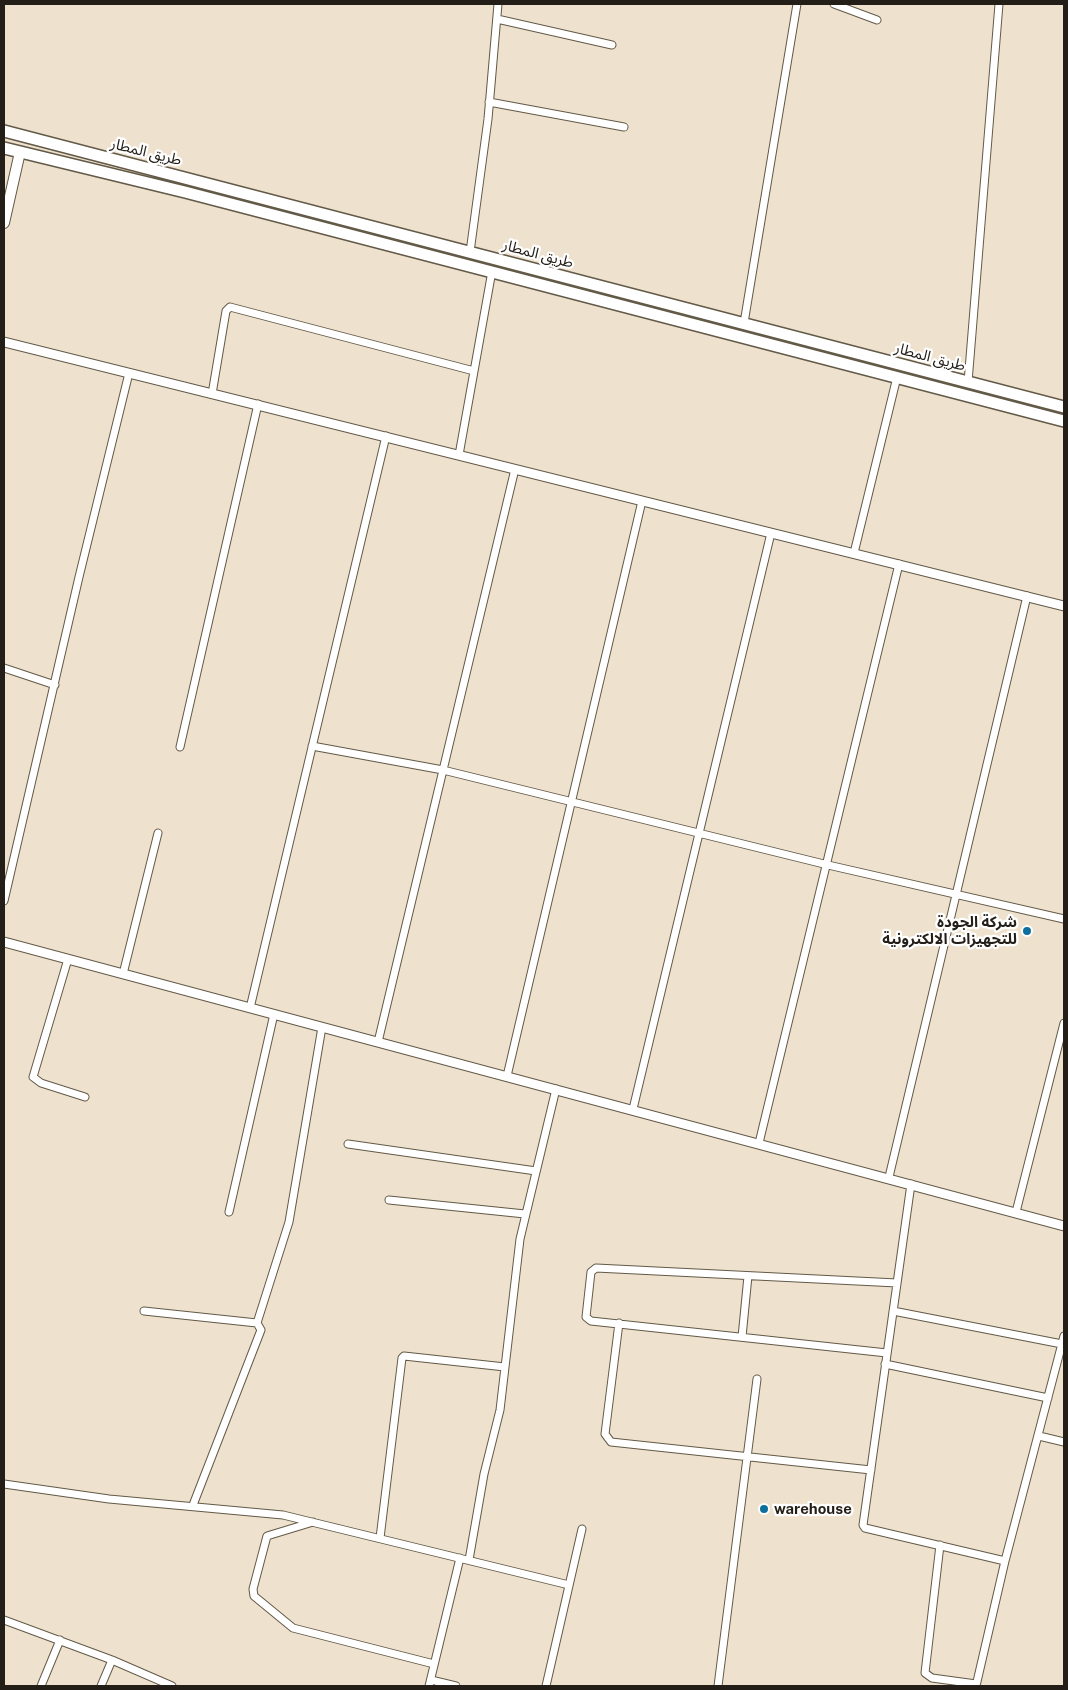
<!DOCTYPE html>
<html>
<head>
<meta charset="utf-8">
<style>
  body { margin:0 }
  #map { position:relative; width:1068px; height:1690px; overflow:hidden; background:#eee2ce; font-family:"Public Sans",sans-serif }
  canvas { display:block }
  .frame { position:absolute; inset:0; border:5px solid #231f18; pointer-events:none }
</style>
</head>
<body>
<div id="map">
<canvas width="1068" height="1690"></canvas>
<div class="frame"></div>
</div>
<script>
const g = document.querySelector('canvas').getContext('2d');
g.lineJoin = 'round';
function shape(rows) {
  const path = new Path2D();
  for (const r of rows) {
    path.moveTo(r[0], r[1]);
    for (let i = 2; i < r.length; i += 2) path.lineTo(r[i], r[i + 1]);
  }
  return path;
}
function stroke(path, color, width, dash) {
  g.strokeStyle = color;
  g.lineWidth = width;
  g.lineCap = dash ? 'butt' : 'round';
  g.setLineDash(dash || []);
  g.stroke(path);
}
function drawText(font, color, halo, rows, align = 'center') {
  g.font = font + ' "Public Sans","Noto Sans Arabic",sans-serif';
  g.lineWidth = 4.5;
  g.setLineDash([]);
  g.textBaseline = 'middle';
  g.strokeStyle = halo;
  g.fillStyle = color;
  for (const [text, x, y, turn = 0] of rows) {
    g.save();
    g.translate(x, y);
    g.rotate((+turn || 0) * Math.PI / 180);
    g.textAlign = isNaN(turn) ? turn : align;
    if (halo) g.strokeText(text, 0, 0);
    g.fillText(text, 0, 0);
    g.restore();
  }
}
const minor = shape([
  [834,4,877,20],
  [497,19,612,45],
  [489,102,624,127],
  [470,252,488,119,498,4],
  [744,323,797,4],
  [968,382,999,4],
  [212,394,226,311,230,307,474,371],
  [459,455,492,271],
  [854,553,897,377],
  [4,668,55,685],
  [312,746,443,770,828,865,1064,919],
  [180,747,258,404],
  [4,901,79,577,129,373],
  [68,959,33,1077,41,1083,85,1097],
  [123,974,158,833],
  [250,1008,386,436],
  [378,1042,515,469],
  [507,1076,642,501],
  [633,1109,771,533],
  [759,1143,899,564],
  [348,1144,536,1171],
  [889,1177,1027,596],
  [911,1184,863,1525,865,1528,1005,1561],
  [389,1200,525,1214],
  [229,1212,274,1014],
  [1016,1212,1064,1023],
  [144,1311,257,1323,289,1222,322,1027],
  [893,1311,1062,1344],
  [619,1323,605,1434,611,1442,871,1470],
  [742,1337,748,1276],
  [887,1353,591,1321,586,1317,591,1272,596,1268,897,1283],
  [885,1364,1048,1398],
  [1039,1436,1064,1442],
  [4,1484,109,1499,283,1515,569,1585],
  [193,1505,261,1330,257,1323],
  [313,1522,267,1536,253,1589,254,1596,293,1628,434,1664],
  [380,1538,402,1358,404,1356,505,1367],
  [940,1545,925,1673,932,1678,976,1684],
  [469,1560,484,1474,500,1410,520,1239,556,1089],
  [4,1620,112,1660,172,1686],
  [431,1680,456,1686],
  [41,1686,60,1640],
  [101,1686,112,1660],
  [429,1686,460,1558],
  [546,1686,582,1529],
  [718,1686,757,1379],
  [976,1686,1005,1561,1064,1336]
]);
const tertiary = shape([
  [4,342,1064,606],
  [4,942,1064,1226]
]);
const secondary = shape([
  [4,223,20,152]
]);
const trunk = shape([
  [4,131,1064,407],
  [4,148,185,192,1064,421]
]);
const markers = [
  [1027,931,5,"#0c6f9d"],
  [764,1509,5,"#0c6f9d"]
];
const streetNames = [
  ["طريق المطار",146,152,14],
  ["طريق المطار",538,254,15],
  ["طريق المطار",930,357,15]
];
const poiNames = [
  ["شركة الجودة",1017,922],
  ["للتجهيزات الالكترونية",1017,939],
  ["warehouse",774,1509,"left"]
];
stroke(minor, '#635947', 9);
stroke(tertiary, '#635947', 11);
stroke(secondary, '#635947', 12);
stroke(trunk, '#635947', 14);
stroke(minor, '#fff', 7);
stroke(tertiary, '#fff', 9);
stroke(secondary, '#fff', 10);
stroke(trunk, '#fff', 11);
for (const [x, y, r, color] of markers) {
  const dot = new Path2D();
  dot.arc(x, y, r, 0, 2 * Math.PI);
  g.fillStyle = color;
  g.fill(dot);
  stroke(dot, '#fff', 2);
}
drawText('15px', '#231f18', '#fff', streetNames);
drawText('bold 15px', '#231f18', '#fff', poiNames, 'right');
</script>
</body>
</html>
